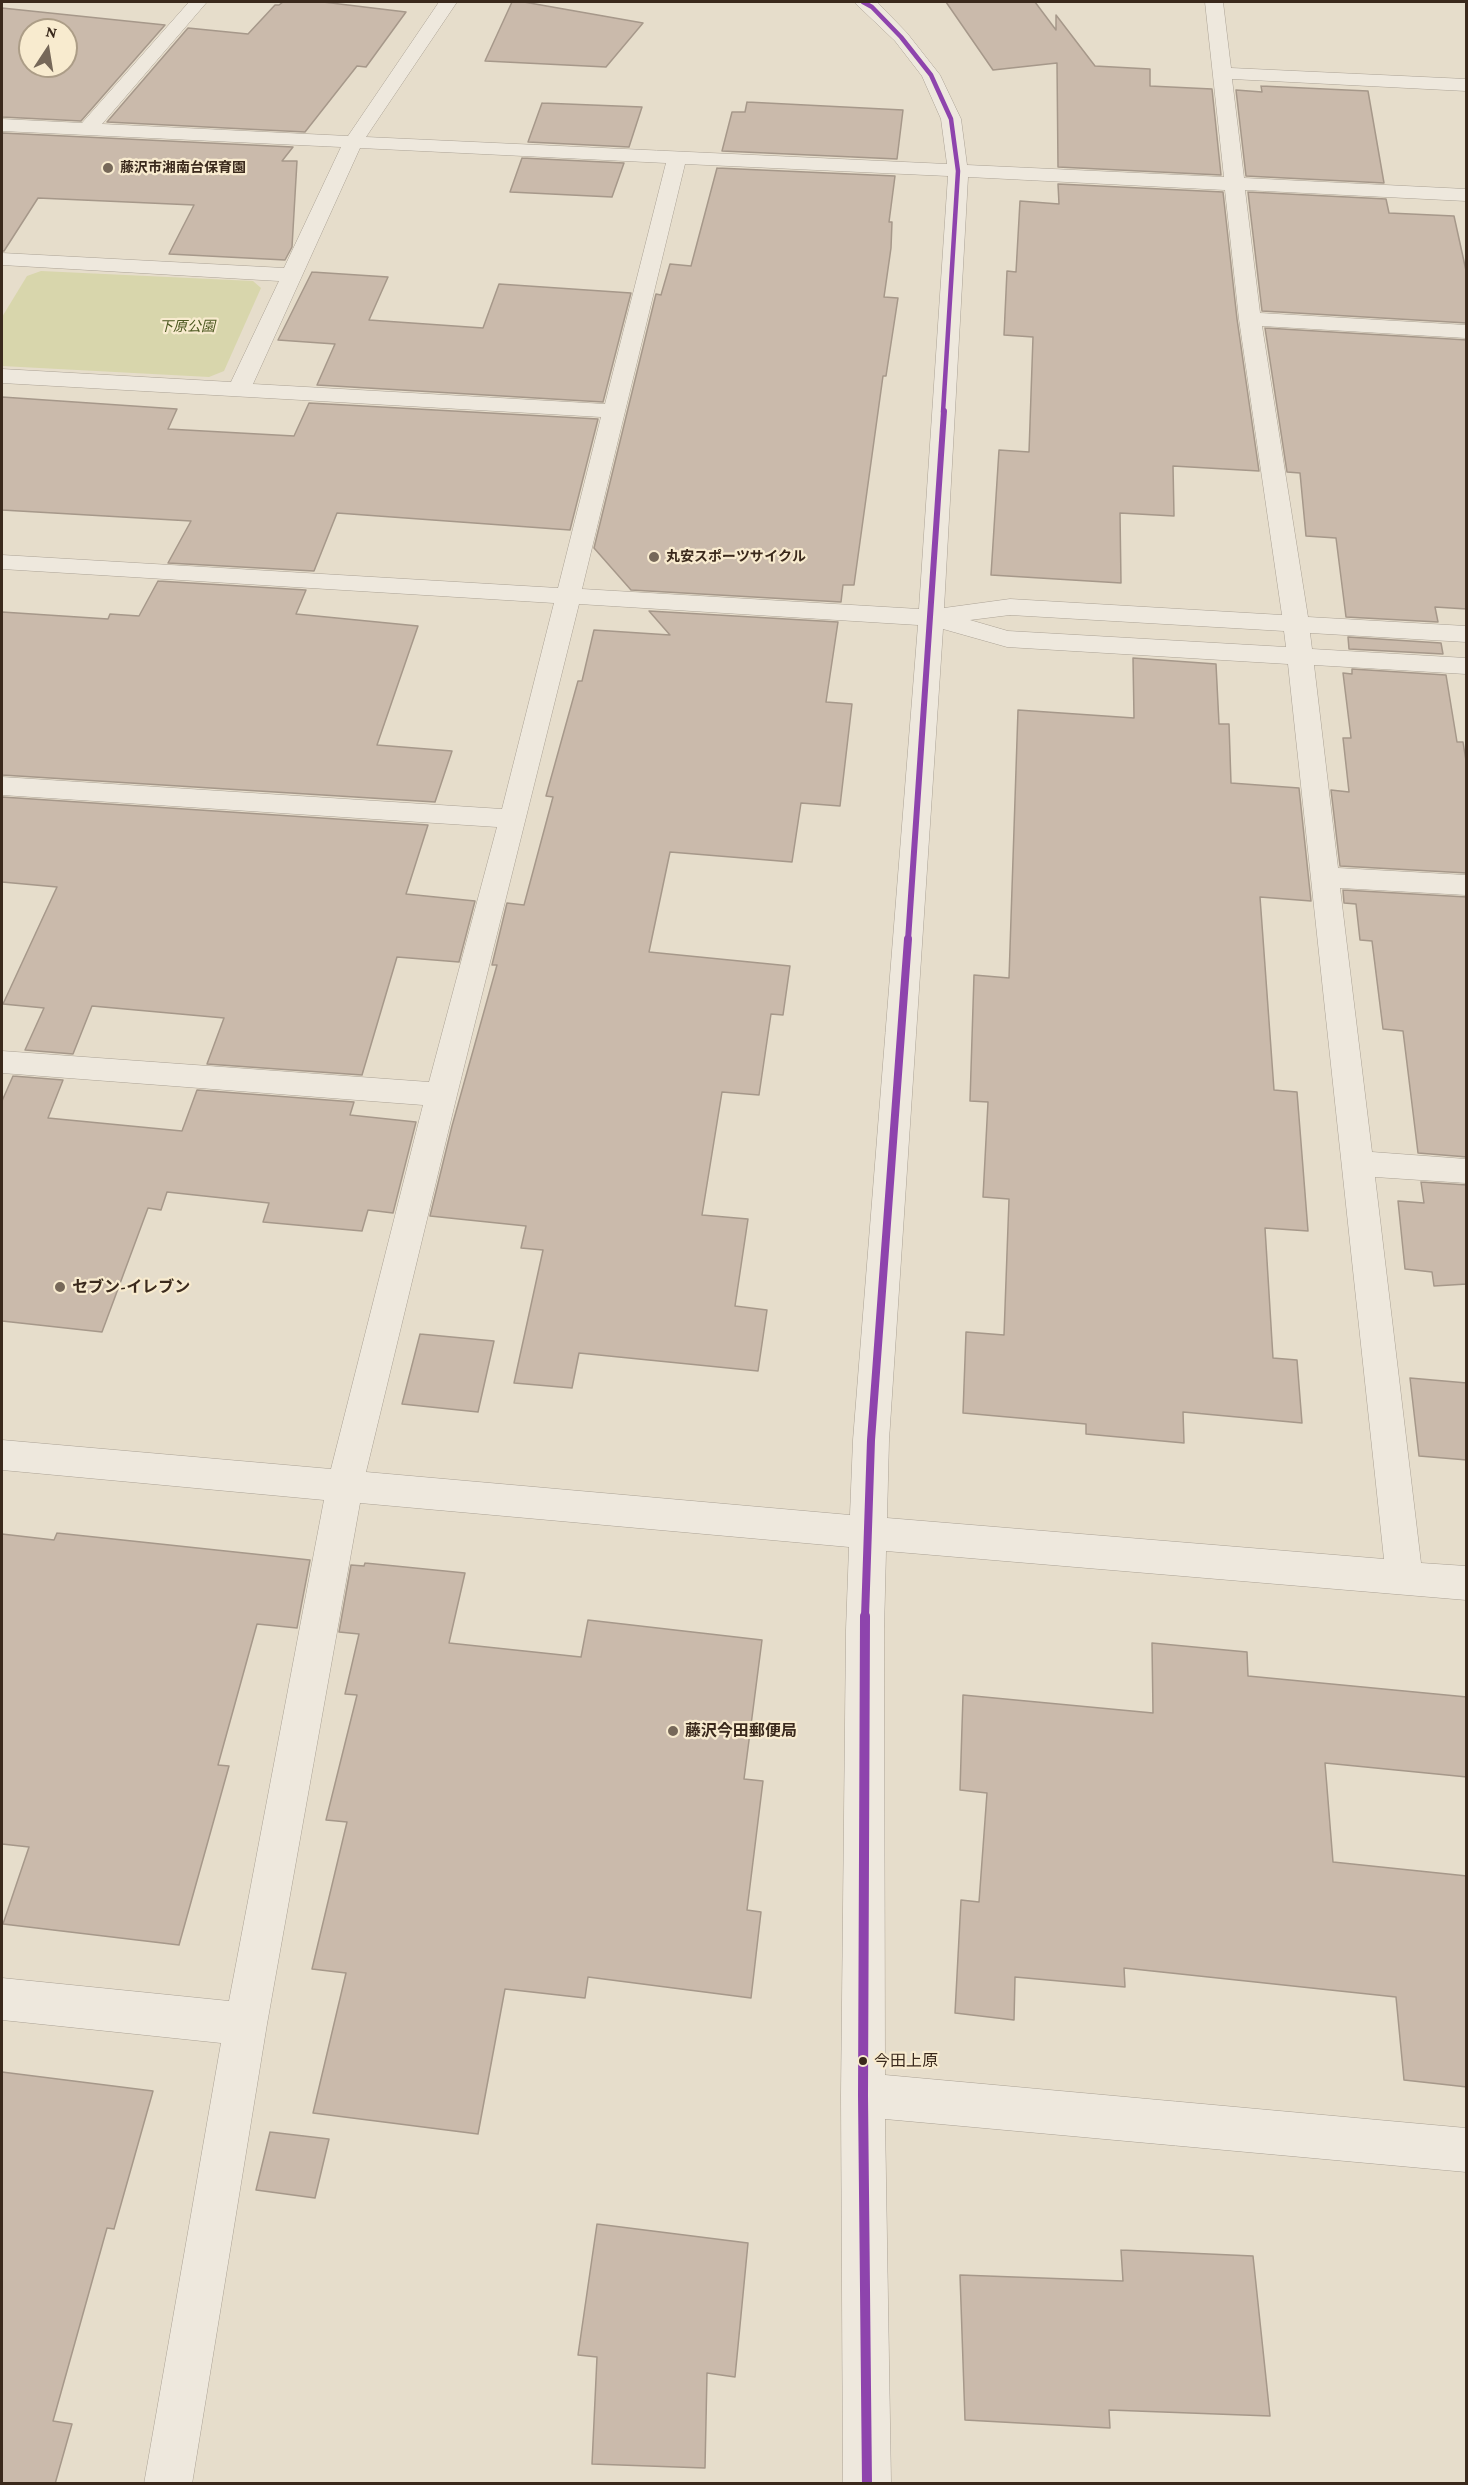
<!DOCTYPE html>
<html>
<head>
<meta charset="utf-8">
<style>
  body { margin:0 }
  #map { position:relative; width:1468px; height:2485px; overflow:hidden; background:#e6ddcb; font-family:"Crimson Pro",serif }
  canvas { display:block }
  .frame { position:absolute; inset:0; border:3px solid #3a291c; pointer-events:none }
  .north { position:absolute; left:18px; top:18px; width:60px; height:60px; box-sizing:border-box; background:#f8ebcf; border:2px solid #ac9d87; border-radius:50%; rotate:12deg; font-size:16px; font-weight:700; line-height:24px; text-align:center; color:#3a291c }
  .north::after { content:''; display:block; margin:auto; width:21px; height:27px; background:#766859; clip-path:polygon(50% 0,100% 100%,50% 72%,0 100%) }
</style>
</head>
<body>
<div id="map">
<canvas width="1468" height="2485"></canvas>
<div class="frame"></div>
<div class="north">N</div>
</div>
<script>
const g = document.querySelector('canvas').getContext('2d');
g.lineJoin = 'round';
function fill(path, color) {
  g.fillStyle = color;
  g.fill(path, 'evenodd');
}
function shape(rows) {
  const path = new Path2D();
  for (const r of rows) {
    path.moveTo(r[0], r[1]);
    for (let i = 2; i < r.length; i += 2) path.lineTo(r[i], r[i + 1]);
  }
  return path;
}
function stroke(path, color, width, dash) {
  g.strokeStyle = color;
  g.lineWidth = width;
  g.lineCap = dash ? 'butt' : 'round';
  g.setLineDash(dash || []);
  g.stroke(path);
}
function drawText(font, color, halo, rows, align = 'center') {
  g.font = font + ' "Crimson Pro","Noto Sans JP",serif';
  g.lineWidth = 4.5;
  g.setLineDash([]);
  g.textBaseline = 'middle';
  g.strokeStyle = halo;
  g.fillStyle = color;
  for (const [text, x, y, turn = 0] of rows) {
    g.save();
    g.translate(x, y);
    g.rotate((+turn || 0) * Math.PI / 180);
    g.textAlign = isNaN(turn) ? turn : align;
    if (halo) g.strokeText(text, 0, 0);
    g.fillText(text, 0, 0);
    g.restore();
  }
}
const green = shape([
  [41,271,253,281,261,288,224,371,209,377,2,366,2,317,27,276]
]);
const building = shape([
  [283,2,323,2,406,12,366,67,357,66,305,132,107,122,188,28,248,34,275,5,279,5,283,2],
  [512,2,524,2,643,23,606,67,485,61,512,2],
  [946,2,1035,2,1056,30,1056,15,1095,66,1150,69,1150,86,1212,89,1221,175,1058,167,1057,63,993,70,946,2],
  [2,8,165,25,81,121,2,117,2,8],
  [30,30,66,30,66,66,30,66,30,30],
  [1261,86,1368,91,1384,183,1246,176,1236,90,1262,92,1261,86],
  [747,102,903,110,897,159,722,151,732,112,745,112,747,102],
  [542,103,642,107,629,147,528,142,542,103],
  [2,133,293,147,282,161,297,161,292,247,285,260,169,254,194,205,38,198,4,251,2,251,2,133],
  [522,158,624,163,612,197,510,192,522,158],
  [717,168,895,176,889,222,892,222,891,248,884,297,898,298,886,376,883,376,854,585,843,585,841,602,631,590,594,548,656,294,661,295,670,264,691,266,717,168],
  [1058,184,1223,192,1237,319,1259,471,1173,466,1174,516,1120,513,1121,583,991,575,999,450,1029,452,1033,337,1004,335,1007,271,1016,272,1020,201,1059,204,1058,184],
  [1248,192,1386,199,1389,213,1454,216,1467,275,1467,323,1262,311,1248,192],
  [312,272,388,277,369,320,483,328,499,284,631,293,603,402,317,385,335,344,278,340,312,272],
  [1265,328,1467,340,1467,609,1435,607,1438,622,1346,617,1336,538,1306,536,1300,473,1287,472,1265,328],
  [2,397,177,409,168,429,294,436,309,403,598,419,570,530,337,513,314,571,168,563,191,521,2,510,2,397],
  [158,581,306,590,296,614,418,626,377,745,452,751,435,802,2,775,2,612,108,619,110,614,139,616,158,581],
  [649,611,838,622,826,702,852,704,840,806,801,803,792,862,670,852,649,952,790,966,783,1015,771,1014,759,1095,722,1092,702,1215,748,1219,735,1306,767,1310,758,1371,579,1353,572,1388,514,1383,543,1250,521,1248,526,1226,430,1216,452,1126,497,965,492,965,507,903,524,905,553,797,546,796,578,681,582,681,594,630,670,635,649,611],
  [1348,637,1441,643,1443,654,1349,649,1348,637],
  [1133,658,1216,664,1219,724,1229,724,1231,783,1299,788,1311,901,1260,897,1274,1090,1297,1092,1308,1231,1265,1228,1273,1358,1297,1360,1302,1423,1183,1412,1184,1443,1086,1434,1086,1424,963,1413,966,1332,1004,1335,1009,1199,983,1197,988,1102,970,1101,974,975,1009,978,1018,710,1134,718,1133,658],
  [1352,669,1446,675,1457,742,1463,742,1467,767,1467,873,1340,866,1331,790,1349,792,1343,738,1351,738,1343,673,1352,674,1352,669],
  [2,797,428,825,406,894,475,901,459,962,397,957,362,1075,207,1064,224,1018,92,1006,73,1054,25,1050,44,1008,3,1004,57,887,2,882,2,797],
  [1343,890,1467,897,1467,1157,1418,1153,1403,1031,1383,1029,1372,941,1360,940,1356,904,1344,903,1343,890],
  [13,1076,63,1080,48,1118,182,1131,197,1090,354,1102,350,1115,416,1122,393,1213,368,1210,362,1231,263,1222,269,1203,167,1192,161,1210,148,1208,102,1332,2,1321,2,1101,13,1076],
  [1421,1182,1467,1185,1467,1284,1434,1286,1432,1272,1405,1269,1398,1201,1424,1203,1421,1182],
  [420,1334,494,1341,478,1412,402,1404,420,1334],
  [1410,1378,1467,1383,1467,1460,1419,1456,1410,1378],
  [57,1533,310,1560,297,1628,257,1624,218,1765,229,1766,179,1945,3,1924,29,1847,2,1844,2,1534,54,1540,57,1533],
  [365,1563,465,1573,449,1643,581,1657,588,1620,762,1640,744,1779,763,1781,747,1910,761,1912,751,1998,588,1977,585,1998,505,1989,478,2134,313,2113,346,1973,312,1969,347,1822,326,1820,357,1695,345,1694,359,1634,339,1632,351,1565,364,1566,365,1563],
  [1152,1643,1247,1652,1248,1676,1467,1697,1467,1777,1325,1763,1333,1862,1467,1876,1467,2087,1404,2080,1396,1997,1124,1968,1125,1987,1015,1977,1014,2020,955,2013,961,1900,979,1902,987,1793,960,1790,963,1695,1153,1713,1152,1643],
  [2,2072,153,2091,114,2229,107,2228,53,2421,72,2424,55,2484,2,2484,2,2072],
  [270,2132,329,2139,315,2198,256,2190,270,2132],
  [597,2224,748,2243,735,2377,707,2373,705,2468,592,2464,597,2357,578,2355,597,2224],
  [1121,2250,1253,2256,1270,2416,1109,2410,1110,2428,965,2420,960,2275,1123,2281,1121,2250]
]);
const minor = shape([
  [189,2,207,2,102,124,348,136,439,2,457,2,366,137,947,164,941,119,922,76,895,41,854,2,878,3,907,33,940,75,961,119,967,165,1224,177,1205,2,1223,2,1231,68,1466,79,1466,91,1232,79,1244,178,1466,189,1466,201,1245,190,1260,313,1466,325,1466,338,1262,326,1308,617,1466,626,1466,642,1310,633,1312,649,1466,658,1466,674,1314,665,1338,868,1466,875,1466,895,1340,888,1372,1152,1466,1159,1466,1183,1375,1177,1421,1563,1466,1566,1466,1600,886,1551,884,1630,885,2075,1466,2128,1466,2172,885,2119,891,2484,843,2484,841,2095,846,1630,849,1547,360,1503,267,2024,192,2484,144,2484,221,2043,2,2020,2,1978,229,2001,324,1500,2,1470,2,1440,331,1469,423,1105,2,1073,2,1051,429,1082,497,827,2,795,2,777,502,809,554,603,2,569,2,555,558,588,601,417,2,383,2,369,231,382,279,281,2,265,2,253,284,268,341,147,2,131,2,119,82,123,189,2],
  [360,148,666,163,605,404,253,384,360,148],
  [685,164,948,176,919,609,582,589,685,164],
  [968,177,1225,190,1239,319,1282,615,1010,599,944,608,968,177],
  [579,604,918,625,853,1440,850,1515,366,1472,457,1095,579,604],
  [1010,615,1284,631,1286,647,1008,631,970,620,1010,615],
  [943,629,1007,647,1288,664,1384,1559,887,1518,889,1440,943,629]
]);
const bus1Far3 = shape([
  [863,2,872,7,901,37,931,75,951,119,958,171,943,412]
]);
const bus1Far2 = shape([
  [908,940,944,411]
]);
const bus1Far1 = shape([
  [865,1617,871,1440,908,939]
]);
const bus1 = shape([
  [865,1616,863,2095,867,2484]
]);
const markers = [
  [108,168,6,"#766859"],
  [654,557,6,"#766859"],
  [60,1287,6,"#766859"],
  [673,1731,6,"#766859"],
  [863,2061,5,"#3a291c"]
];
const farPoinames = [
  ["藤沢市湘南台保育園",120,168],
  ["丸安スポーツサイクル",666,557]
];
const farParknames = [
  ["下原公園",187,327]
];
const poiNames = [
  ["セブン-イレブン",72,1287],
  ["藤沢今田郵便局",685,1731]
];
const nearBusnames = [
  ["今田上原",874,2061]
];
fill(green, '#d8d6ac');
fill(building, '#cabaab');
stroke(building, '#a6988a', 1.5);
stroke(minor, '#aba295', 1);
fill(minor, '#eee8dd');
stroke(bus1Far3, '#8e44ad', 4.5);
stroke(bus1Far2, '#8e44ad', 6);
stroke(bus1Far1, '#8e44ad', 8);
stroke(bus1, '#8e44ad', 10);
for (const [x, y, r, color] of markers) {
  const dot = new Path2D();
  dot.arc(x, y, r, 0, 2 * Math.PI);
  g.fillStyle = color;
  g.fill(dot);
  stroke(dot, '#f8ebcf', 2);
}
drawText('bold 14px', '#3a291c', '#f8ebcf', farPoinames, 'left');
drawText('italic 14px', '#4c5820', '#f8ebcf', farParknames);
drawText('bold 16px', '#3a291c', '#f8ebcf', poiNames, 'left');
drawText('16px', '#3a291c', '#f8ebcf', nearBusnames, 'left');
</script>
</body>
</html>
